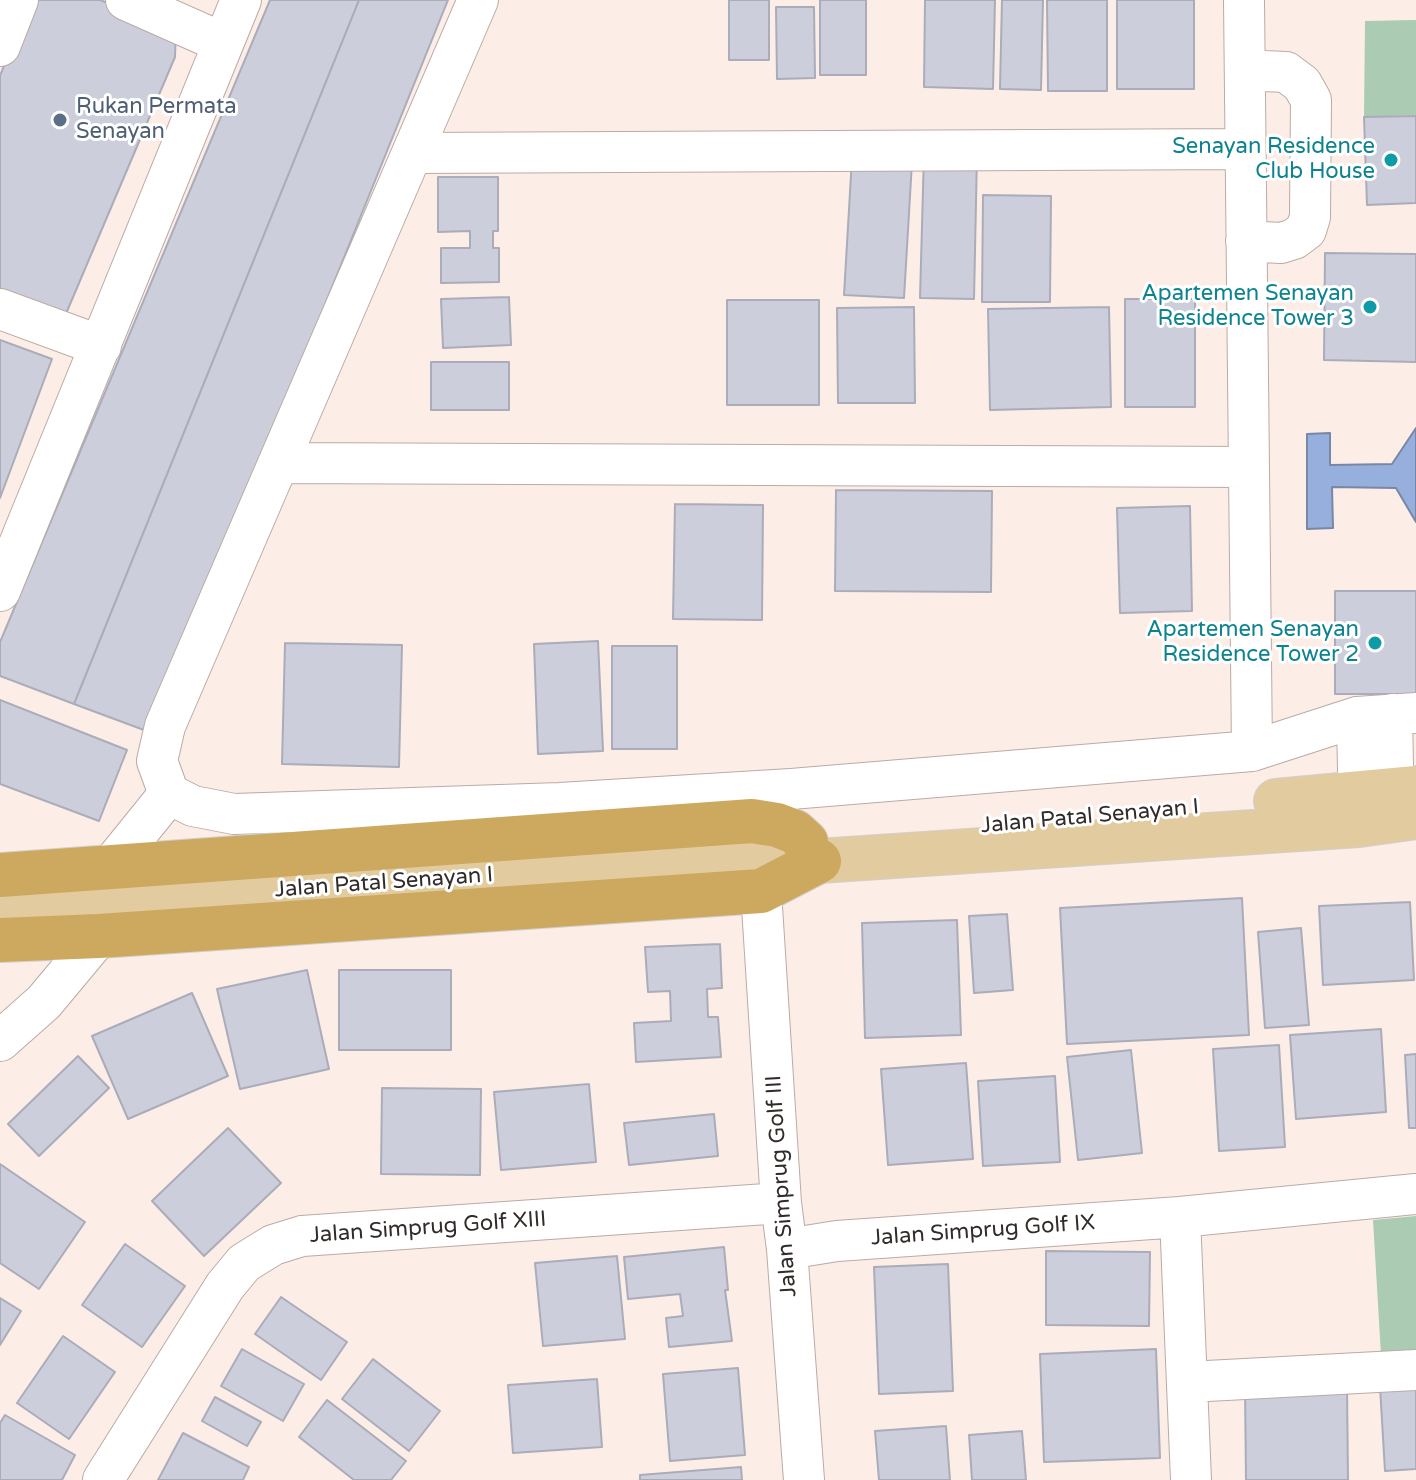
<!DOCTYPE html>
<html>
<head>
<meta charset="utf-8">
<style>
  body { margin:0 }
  canvas { display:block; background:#fdede7 }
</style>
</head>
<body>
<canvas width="1416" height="1480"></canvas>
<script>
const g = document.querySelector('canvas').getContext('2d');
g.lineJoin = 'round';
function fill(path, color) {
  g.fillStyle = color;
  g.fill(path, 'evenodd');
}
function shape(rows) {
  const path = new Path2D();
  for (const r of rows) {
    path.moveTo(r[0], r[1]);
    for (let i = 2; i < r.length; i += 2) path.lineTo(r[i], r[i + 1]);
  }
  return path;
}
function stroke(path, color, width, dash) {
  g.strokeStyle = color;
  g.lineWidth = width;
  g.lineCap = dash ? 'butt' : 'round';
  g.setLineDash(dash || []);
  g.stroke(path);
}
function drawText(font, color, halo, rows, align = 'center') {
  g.font = font + ' "Varela Round",sans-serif';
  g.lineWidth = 6;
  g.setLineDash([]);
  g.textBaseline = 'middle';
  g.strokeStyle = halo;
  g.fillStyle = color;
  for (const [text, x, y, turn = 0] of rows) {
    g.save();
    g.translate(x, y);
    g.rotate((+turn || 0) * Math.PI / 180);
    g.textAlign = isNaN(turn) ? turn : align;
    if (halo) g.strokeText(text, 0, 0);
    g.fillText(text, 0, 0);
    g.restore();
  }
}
const green = shape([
  [1416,20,1416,115,1364,117,1365,21],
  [1416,1216,1416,1353,1381,1355,1373,1220]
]);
const water = shape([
  [1416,428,1416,522,1396,488,1332,487,1333,528,1307,529,1307,434,1330,433,1330,465,1392,464,1416,428]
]);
const building = shape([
  [29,0,100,0,176,29,175,57,65,316,0,291,0,76,29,0],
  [270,0,359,0,74,704,0,676,0,642,270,0],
  [359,0,448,0,152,733,74,704,359,0],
  [729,0,769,0,769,60,729,60,729,0],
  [820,0,866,0,866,75,820,75,820,0],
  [925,0,995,0,993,89,924,87,925,0],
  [1002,0,1043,0,1041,90,1000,89,1002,0],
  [1047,0,1107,0,1107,91,1048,91,1047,0],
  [1117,0,1194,0,1194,89,1117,89,1117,0],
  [776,7,814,7,815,78,777,79,776,7],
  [1416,116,1416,203,1367,205,1364,117,1416,116],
  [924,153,977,154,974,299,920,298,924,153],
  [852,158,912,162,904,298,844,295,852,158],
  [438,177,498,177,498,231,493,231,493,248,499,248,499,282,441,283,441,248,470,248,470,231,438,232,438,177],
  [983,195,1051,196,1050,302,982,302,983,195],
  [1325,253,1416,254,1416,362,1324,360,1325,253],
  [509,297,511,345,443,348,441,299,509,297],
  [1125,299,1195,299,1195,407,1125,407,1125,299],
  [727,300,819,300,819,405,727,405,727,300],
  [914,307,915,403,838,403,837,308,914,307],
  [1109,307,1111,407,990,410,988,309,1109,307],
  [0,340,52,359,0,498,0,340],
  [431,362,509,362,509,410,431,410,431,362],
  [836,490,992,491,991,592,835,591,836,490],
  [675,504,763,505,762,620,673,619,675,504],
  [1190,506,1192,611,1120,613,1117,508,1190,506],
  [1335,591,1416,591,1416,694,1335,694,1335,591],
  [598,641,603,751,538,754,534,644,598,641],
  [285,643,402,645,399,767,282,764,285,643],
  [612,646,677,646,677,749,612,749,612,646],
  [0,700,127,750,99,821,0,784,0,700],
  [1242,898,1249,1035,1067,1044,1060,908,1242,898],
  [1410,902,1414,980,1323,985,1319,906,1410,902],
  [1007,914,1013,990,974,993,969,916,1007,914],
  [957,920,961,1035,865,1038,862,923,957,920],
  [1301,928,1309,1025,1265,1028,1258,932,1301,928],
  [720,944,722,988,707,989,708,1017,718,1017,721,1057,636,1062,634,1023,671,1021,670,991,648,992,645,947,720,944],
  [307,970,329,1069,240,1089,217,989,307,970],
  [339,970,451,970,451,1050,339,1050,339,970],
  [192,993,228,1076,128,1119,92,1036,192,993],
  [1381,1029,1386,1112,1296,1119,1290,1035,1381,1029],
  [1279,1045,1285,1147,1219,1151,1213,1049,1279,1045],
  [1131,1050,1142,1153,1078,1160,1067,1057,1131,1050],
  [1416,1054,1416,1128,1409,1128,1405,1055,1416,1054],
  [78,1056,109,1088,39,1156,8,1124,78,1056],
  [966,1063,973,1159,888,1165,881,1069,966,1063],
  [1055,1076,1060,1162,983,1166,978,1081,1055,1076],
  [589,1084,596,1162,501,1170,494,1092,589,1084],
  [382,1088,481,1089,480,1175,381,1174,382,1088],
  [714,1114,718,1156,629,1165,624,1123,714,1114],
  [228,1128,281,1183,204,1256,152,1201,228,1128],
  [0,1164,85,1222,39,1289,0,1263,0,1164],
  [125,1244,185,1286,142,1347,82,1305,125,1244],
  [724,1247,728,1290,725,1290,732,1341,669,1347,666,1318,683,1316,680,1294,628,1299,624,1257,724,1247],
  [1046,1251,1150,1252,1149,1326,1046,1325,1046,1251],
  [617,1256,625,1339,543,1346,535,1263,617,1256],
  [948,1264,953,1391,879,1394,874,1267,948,1264],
  [281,1297,347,1342,321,1380,255,1334,281,1297],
  [0,1298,21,1311,0,1345,0,1298],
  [63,1336,115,1372,69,1439,17,1403,63,1336],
  [242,1349,304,1384,283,1421,221,1386,242,1349],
  [1156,1349,1160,1458,1044,1462,1040,1354,1156,1349],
  [373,1359,440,1411,409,1451,342,1399,373,1359],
  [738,1368,745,1455,670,1461,663,1374,738,1368],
  [597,1379,602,1447,513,1453,508,1385,597,1379],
  [1416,1384,1416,1469,1385,1471,1380,1387,1416,1384],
  [1245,1387,1347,1387,1348,1480,1246,1480,1245,1387],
  [215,1397,261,1422,247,1446,202,1421,215,1397],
  [327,1400,406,1461,391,1480,354,1480,299,1437,327,1400],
  [5,1415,75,1455,62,1480,0,1480,0,1423,5,1415],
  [946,1426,950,1480,879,1480,875,1431,946,1426],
  [1022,1431,1026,1480,972,1480,969,1435,1022,1431],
  [183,1433,249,1467,243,1480,158,1480,183,1433],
  [741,1467,742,1480,640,1480,640,1475,741,1467]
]);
const minor = shape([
  [126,0,223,43],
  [478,0,165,726,157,761,169,794,193,806,234,814,560,803,791,789,1252,751,1357,717,1416,713],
  [1244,0,1252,751],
  [0,46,18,0],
  [1245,76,1264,71,1286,72,1302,84,1311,100,1310,217,1306,230,1294,239,1281,243,1246,241],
  [413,153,1245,149],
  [0,309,101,346],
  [279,463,1249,467],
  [0,591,241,0],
  [1392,714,1394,820],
  [1357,717,1359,825],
  [110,867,169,794],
  [761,891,781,1203,787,1249,804,1480],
  [0,1041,44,1002,99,936],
  [1180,1217,1191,1480],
  [787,1249,837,1241,1180,1217,1416,1194],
  [1188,1382,1416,1370],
  [103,1480,225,1286,244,1263,273,1245,302,1236,781,1203]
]);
const major = shape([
  [1276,801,1416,788],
  [0,909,768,856,781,862,819,861,1359,825,1416,817]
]);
const highway = shape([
  [0,875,752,821,777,825,795,832,806,842],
  [0,940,99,936,761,891,819,861]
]);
const markers = [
  [60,120,8,"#5c6f8a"],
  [1391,160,8,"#0f9aa8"],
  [1370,307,8,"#0f9aa8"],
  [1375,643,8,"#0f9aa8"]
];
const serviceNames = [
  ["Rukan Permata",76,107],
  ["Senayan",76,132]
];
const cultureNames = [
  ["Senayan Residence",1375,147],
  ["Club House",1375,172],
  ["Apartemen Senayan",1354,294],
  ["Residence Tower 3",1354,319],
  ["Apartemen Senayan",1359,630],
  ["Residence Tower 2",1359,655]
];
const streetNames = [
  ["Jalan Patal Senayan I",1090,817,-5],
  ["Jalan Patal Senayan I",384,883,-4],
  ["Jalan Simprug Golf III",782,1186,-94],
  ["Jalan Simprug Golf XIII",428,1228,-4],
  ["Jalan Simprug Golf IX",983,1231,-4]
];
fill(green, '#abcbb2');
fill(water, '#96afdc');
stroke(water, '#7887a6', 2);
fill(building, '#cccedc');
stroke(building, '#aaacb9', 2);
stroke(minor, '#baaba5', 42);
stroke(major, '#d2d0d0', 46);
stroke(highway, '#d2d0d0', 46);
stroke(minor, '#fff', 40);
stroke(major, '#e1cb9f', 44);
stroke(highway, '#cda95f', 44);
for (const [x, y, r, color] of markers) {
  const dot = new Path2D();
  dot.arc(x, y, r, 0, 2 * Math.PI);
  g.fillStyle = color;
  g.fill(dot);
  stroke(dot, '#fff', 3);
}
drawText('22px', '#4e5e75', '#fff', serviceNames, 'left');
drawText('22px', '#0d838f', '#fff', cultureNames, 'right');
drawText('22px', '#312b29', '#fff', streetNames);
</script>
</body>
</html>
